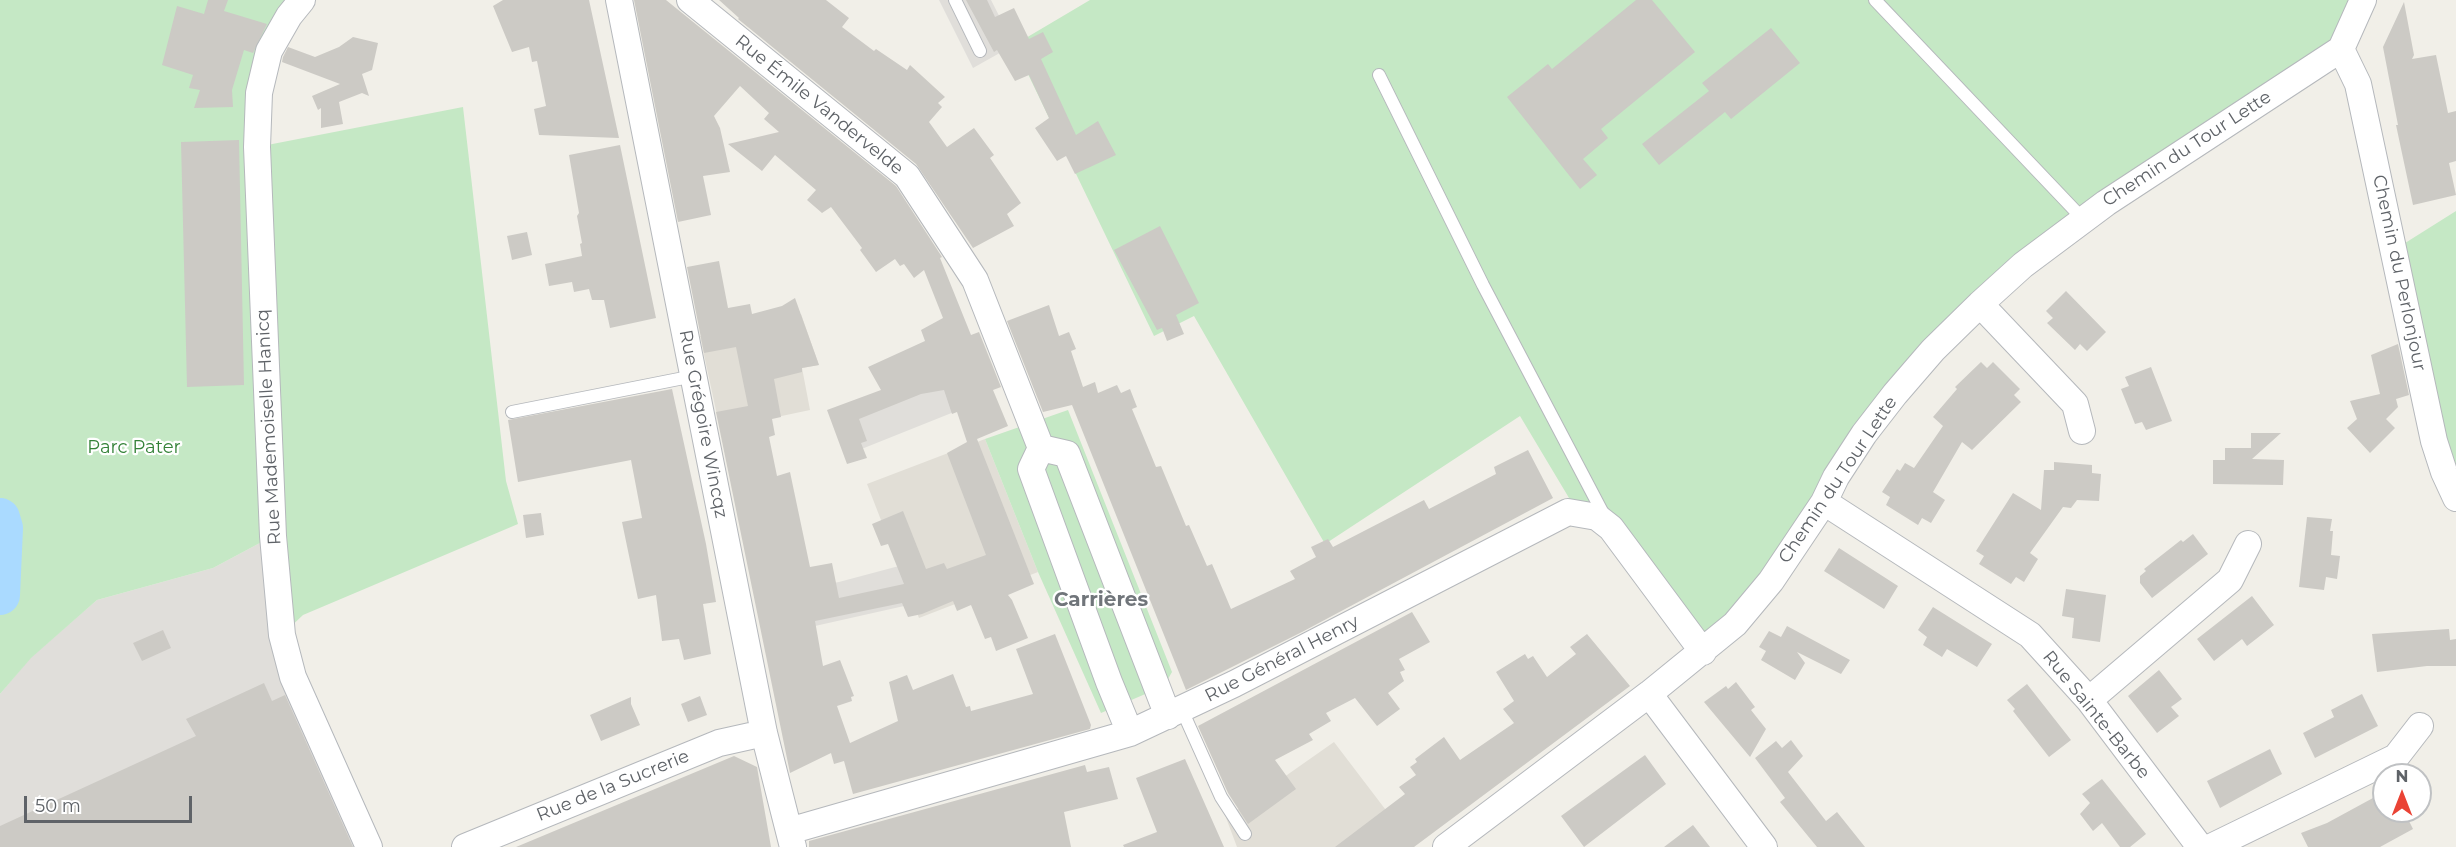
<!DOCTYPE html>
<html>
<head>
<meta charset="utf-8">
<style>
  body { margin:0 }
  #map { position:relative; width:2456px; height:847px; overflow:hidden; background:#f1efe8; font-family:Montserrat,sans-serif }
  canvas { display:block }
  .north { position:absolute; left:2372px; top:763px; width:60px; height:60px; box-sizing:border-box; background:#fff; border:2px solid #bfc1c3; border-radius:50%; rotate:0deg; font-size:16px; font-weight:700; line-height:24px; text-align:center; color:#5f6368 }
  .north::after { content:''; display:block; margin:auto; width:21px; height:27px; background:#ea4335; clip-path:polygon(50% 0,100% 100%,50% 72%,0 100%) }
  .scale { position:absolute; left:24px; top:796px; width:168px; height:27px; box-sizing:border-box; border:3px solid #5f6368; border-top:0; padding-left:8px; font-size:18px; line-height:21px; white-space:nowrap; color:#5f6368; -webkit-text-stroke:4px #fff; paint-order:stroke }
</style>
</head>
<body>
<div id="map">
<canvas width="2456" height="847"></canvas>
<div class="north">N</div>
<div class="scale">50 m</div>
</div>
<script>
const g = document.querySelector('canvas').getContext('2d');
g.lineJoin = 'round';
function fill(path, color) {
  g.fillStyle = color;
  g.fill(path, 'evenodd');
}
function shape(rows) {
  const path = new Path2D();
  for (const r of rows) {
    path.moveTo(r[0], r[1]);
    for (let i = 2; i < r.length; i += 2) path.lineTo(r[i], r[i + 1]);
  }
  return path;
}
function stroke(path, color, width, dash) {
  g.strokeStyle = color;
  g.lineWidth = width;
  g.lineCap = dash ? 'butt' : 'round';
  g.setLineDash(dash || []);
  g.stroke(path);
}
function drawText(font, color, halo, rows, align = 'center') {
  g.font = font + ' Montserrat,sans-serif';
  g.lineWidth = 4.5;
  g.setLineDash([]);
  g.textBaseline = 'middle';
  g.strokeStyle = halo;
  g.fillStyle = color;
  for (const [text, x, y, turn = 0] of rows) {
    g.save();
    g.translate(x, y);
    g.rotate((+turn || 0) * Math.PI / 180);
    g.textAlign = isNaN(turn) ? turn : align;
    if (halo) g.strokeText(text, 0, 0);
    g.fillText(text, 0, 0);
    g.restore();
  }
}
const industrial = shape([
  [939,0,991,0,1014,45,973,68],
  [948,368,964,408,854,452,839,413],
  [273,536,282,635,364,847,0,847,0,694,30,658,97,600,213,568],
  [899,566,913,604,815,626,756,596,839,582]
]);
const education = shape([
  [801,314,819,365,802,368,810,410,720,429,700,336],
  [985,439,1038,572,919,618,867,484],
  [1334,742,1414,847,1237,847,1225,815,1240,808]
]);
const green = shape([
  [0,0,294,0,257,147,463,107,506,481,518,524,303,615,282,635,273,536,213,568,97,600,31,658,0,694],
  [1090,0,2363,0,2341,49,1980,304,1703,652,1615,534,1578,513,1520,416,1325,544,1194,316,1154,336,1014,45],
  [2456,211,2456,498,2394,250],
  [1068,410,1172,672,1164,686,1101,713,1038,572,985,439]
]);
const river = shape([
  [0,518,3,528,0,595]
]);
const building = shape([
  [208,0,228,0,224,11,267,24,253,53,244,50,232,90,233,107,194,108,200,90,189,88,193,75,162,65,177,6,204,14],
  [503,0,589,0,619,138,539,135,534,109,546,106,537,61,532,62,529,47,512,52,493,6],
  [634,0,666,0,896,186,942,257,940,258,971,335,979,332,1001,387,993,390,1008,426,977,439,1034,584,1008,595,1012,600,1028,638,996,651,991,637,985,639,971,605,957,611,953,601,922,614,908,617,902,603,815,621,823,666,840,660,854,696,851,697,852,701,837,706,850,743,898,721,889,682,907,675,913,690,953,674,966,707,970,706,971,711,1033,694,1016,649,1055,634,1091,725,1090,729,853,794,844,761,834,764,831,753,790,773,716,412,748,406,736,347,704,353,687,267,719,261,728,308,750,304,752,314,782,306,795,298,819,365,802,368,802,372,774,379,781,417,772,419,775,435,769,437,777,476,790,472,810,567,832,563,839,598,904,584,888,544,881,546,872,524,903,511,926,569,944,563,947,569,986,555,947,453,967,442,957,412,952,414,944,390,921,394,859,419,867,441,861,443,867,458,847,464,827,410,881,390,868,367,925,341,921,330,943,318,924,270,914,278,904,264,900,266,895,259,876,272,860,250,862,248,831,207,822,213,807,200,816,190,775,155,762,171,728,144,779,132,764,119,769,113,740,86,714,116,720,128,730,172,703,176,711,215,678,222],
  [719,0,826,0,849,18,842,27,874,51,876,49,907,70,910,65,945,97,938,103,942,107,929,122,947,147,974,128,994,155,990,158,1021,203,1007,214,1014,226,973,248,916,164,738,19,739,18],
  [966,0,987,0,995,17,1014,8,1029,39,1043,32,1053,52,1041,59,1076,135,1098,121,1116,155,1075,174,1066,156,1057,161,1035,128,1049,118,1029,75,1015,81,997,50,994,52],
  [1636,0,1652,0,1695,52,1601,129,1608,138,1583,159,1597,175,1580,189,1507,97,1548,64,1552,69],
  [2404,2,2414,55,2412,59,2436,55,2448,113,2456,111,2456,161,2449,163,2456,195,2413,205,2396,125,2398,125,2383,47],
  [1771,28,1800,63,1731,119,1725,112,1659,165,1642,144,1709,91,1702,83],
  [353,37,378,43,372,70,362,74,369,96,362,93,339,102,343,124,321,128,321,108,318,110,312,96,340,84,282,62,283,57,288,47,315,57,339,47],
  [239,140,244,385,187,387,181,142],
  [620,145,656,318,610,328,604,300,592,300,589,289,574,292,572,282,549,286,545,264,582,256,580,244,582,243,577,216,579,213,569,155],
  [1160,226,1199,303,1176,315,1184,334,1167,341,1162,328,1157,330,1114,250],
  [527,232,532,255,512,260,507,236],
  [2066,291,2106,332,2087,351,2080,344,2075,350,2047,323,2053,318,2046,311],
  [1049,305,1059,336,1069,332,1076,349,1071,351,1083,387,1095,382,1098,393,1117,385,1121,393,1130,389,1137,407,1132,409,1156,467,1161,466,1186,526,1189,525,1207,566,1212,564,1231,609,1295,579,1290,571,1316,557,1311,547,1328,539,1333,547,1424,500,1429,509,1496,474,1494,467,1528,450,1553,498,1302,632,1186,690,1072,405,1043,412,1007,321],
  [2398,344,2409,395,2396,399,2398,407,2386,419,2395,428,2370,453,2347,428,2357,419,2350,401,2380,394,2371,355],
  [1981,362,1987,368,1993,362,2020,389,2014,395,2021,402,1972,450,1962,442,1933,492,1945,500,1931,523,1922,518,1918,525,1886,505,1890,497,1882,492,1897,469,1900,471,1905,463,1914,468,1943,426,1933,417,1957,389,1955,387],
  [2151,367,2172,421,2146,430,2142,422,2135,424,2121,389,2129,386,2125,377],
  [672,389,706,544,716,602,703,604,711,654,684,660,679,639,662,641,656,595,638,599,622,522,642,518,631,460,518,482,508,420],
  [2251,433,2281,433,2252,459,2284,460,2283,485,2213,484,2213,460,2225,460,2225,448,2251,448],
  [2054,462,2092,465,2092,473,2101,474,2099,501,2077,500,2071,508,2063,507,2030,553,2038,559,2024,582,2016,577,2011,584,1979,564,1984,556,1976,551,2013,493,2041,510,2044,470,2054,470],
  [541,513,544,535,526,538,523,515],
  [2307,517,2332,519,2330,531,2333,531,2331,555,2340,556,2337,579,2326,577,2324,590,2299,587],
  [2193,534,2208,554,2152,598,2140,583,2140,576,2146,571,2144,569,2181,540,2183,542],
  [1839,548,1898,586,1884,609,1824,571],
  [2066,589,2106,595,2100,642,2072,638,2074,618,2062,616],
  [2252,596,2274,625,2247,646,2242,639,2214,661,2197,639],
  [1933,607,1992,644,1977,667,1947,649,1942,657,1923,645,1927,637,1918,630],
  [1412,612,1430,642,1399,659,1405,670,1400,672,1404,681,1388,693,1400,709,1377,726,1355,698,1326,713,1331,721,1309,734,1313,740,1275,760,1296,789,1248,824,1228,793,1198,726],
  [1787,626,1850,660,1841,674,1797,652,1805,663,1795,680,1761,660,1766,651,1759,647,1769,631,1781,637],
  [2449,629,2450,640,2456,639,2456,666,2427,666,2377,672,2372,634],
  [163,630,171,648,142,661,133,643],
  [1587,634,1630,686,1414,847,1335,847,1405,794,1399,787,1416,775,1410,767,1417,762,1415,759,1444,737,1460,760,1514,723,1503,709,1514,701,1496,672,1525,654,1528,659,1533,656,1547,677,1576,654,1570,647],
  [2159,670,2182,699,2171,707,2179,716,2157,733,2128,696],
  [1736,682,1755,707,1751,710,1766,729,1750,757,1704,702,1726,686,1728,689],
  [264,683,272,701,285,695,353,847,0,847,0,826,196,736,186,719],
  [2027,684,2071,740,2049,757,2013,711,2015,709,2007,700],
  [2362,694,2378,726,2315,758,2303,733,2334,717,2331,710],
  [700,696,707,715,688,722,681,704],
  [631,697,631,704,640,725,601,741,590,715],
  [1791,740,1803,756,1788,772,1826,821,1837,812,1865,847,1817,847,1780,802,1785,798,1755,758,1776,741,1782,748],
  [2270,749,2282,774,2220,808,2207,781],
  [1645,755,1666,784,1584,847,1561,816],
  [734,756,757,767,771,847,516,847],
  [1185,759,1224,847,1124,847,1123,845,1157,832,1136,778],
  [1085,765,1087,772,1109,767,1118,799,1064,812,1071,847,809,847,809,841],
  [2102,779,2146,834,2130,847,2120,847,2102,823,2093,831,2080,814,2090,803,2082,794],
  [2384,792,2384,811,2404,811,2413,829,2380,847,2308,847,2301,833,2327,823],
  [1693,825,1710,847,1664,847]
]);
const service = shape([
  [955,0,980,51],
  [1875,0,2083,219],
  [1379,75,1483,285,1606,519],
  [512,412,694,376],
  [1182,710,1221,797,1245,834]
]);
const minor = shape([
  [302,0,289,16,269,51,259,93,257,147,273,536,282,635,293,677,369,847],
  [619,0,764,733,793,847],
  [690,0,907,176,975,280,1041,448],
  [2341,49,2358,84,2434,441,2444,472,2456,498],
  [1980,304,2075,404,2082,431],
  [1824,502,2030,635,2089,700,2200,847],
  [1649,694,1764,847],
  [2089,700,2230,580,2248,544],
  [1130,733,1109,682,1031,469,1041,448,1067,454,1168,716],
  [789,831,1130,733,1234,684,1568,512,1597,517,1611,528,1703,652],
  [465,847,719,743,764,733],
  [1446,847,1649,694,1735,624,1771,581,1824,502,1836,477,1864,434,1895,394,1933,350,1980,304,2023,265,2106,203,2341,49,2363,0],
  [2211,847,2396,757,2420,726]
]);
const streetNames = [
  ["Rue Émile Vandervelde",819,105,39],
  ["Chemin du Tour Lette",2187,149,-33],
  ["Chemin du Perlonjour",2399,273,78],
  ["Rue Grégoire Wincqz",703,424,79],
  ["Rue Mademoiselle Hanicq",269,427,-93],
  ["Chemin du Tour Lette",1838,480,-56],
  ["Rue Général Henry",1282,659,-27],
  ["Rue Sainte-Barbe",2096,715,51],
  ["Rue de la Sucrerie",613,786,-22]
];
const parkNames = [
  ["Parc Pater",134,448]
];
const neighbourhoodNames = [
  ["Carrières",1101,600]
];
fill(industrial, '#e0deda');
fill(education, '#e1ded6');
fill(green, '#c5e8c5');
stroke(river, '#aadaff', 40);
fill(building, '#cccac5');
stroke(service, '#b5b8bc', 14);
stroke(minor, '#b5b8bc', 28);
stroke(service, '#fff', 12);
stroke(minor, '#fff', 26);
drawText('18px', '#5f6368', '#fff', streetNames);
drawText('18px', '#348238', '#fff', parkNames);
drawText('bold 20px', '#70757a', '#fff', neighbourhoodNames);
</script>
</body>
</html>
